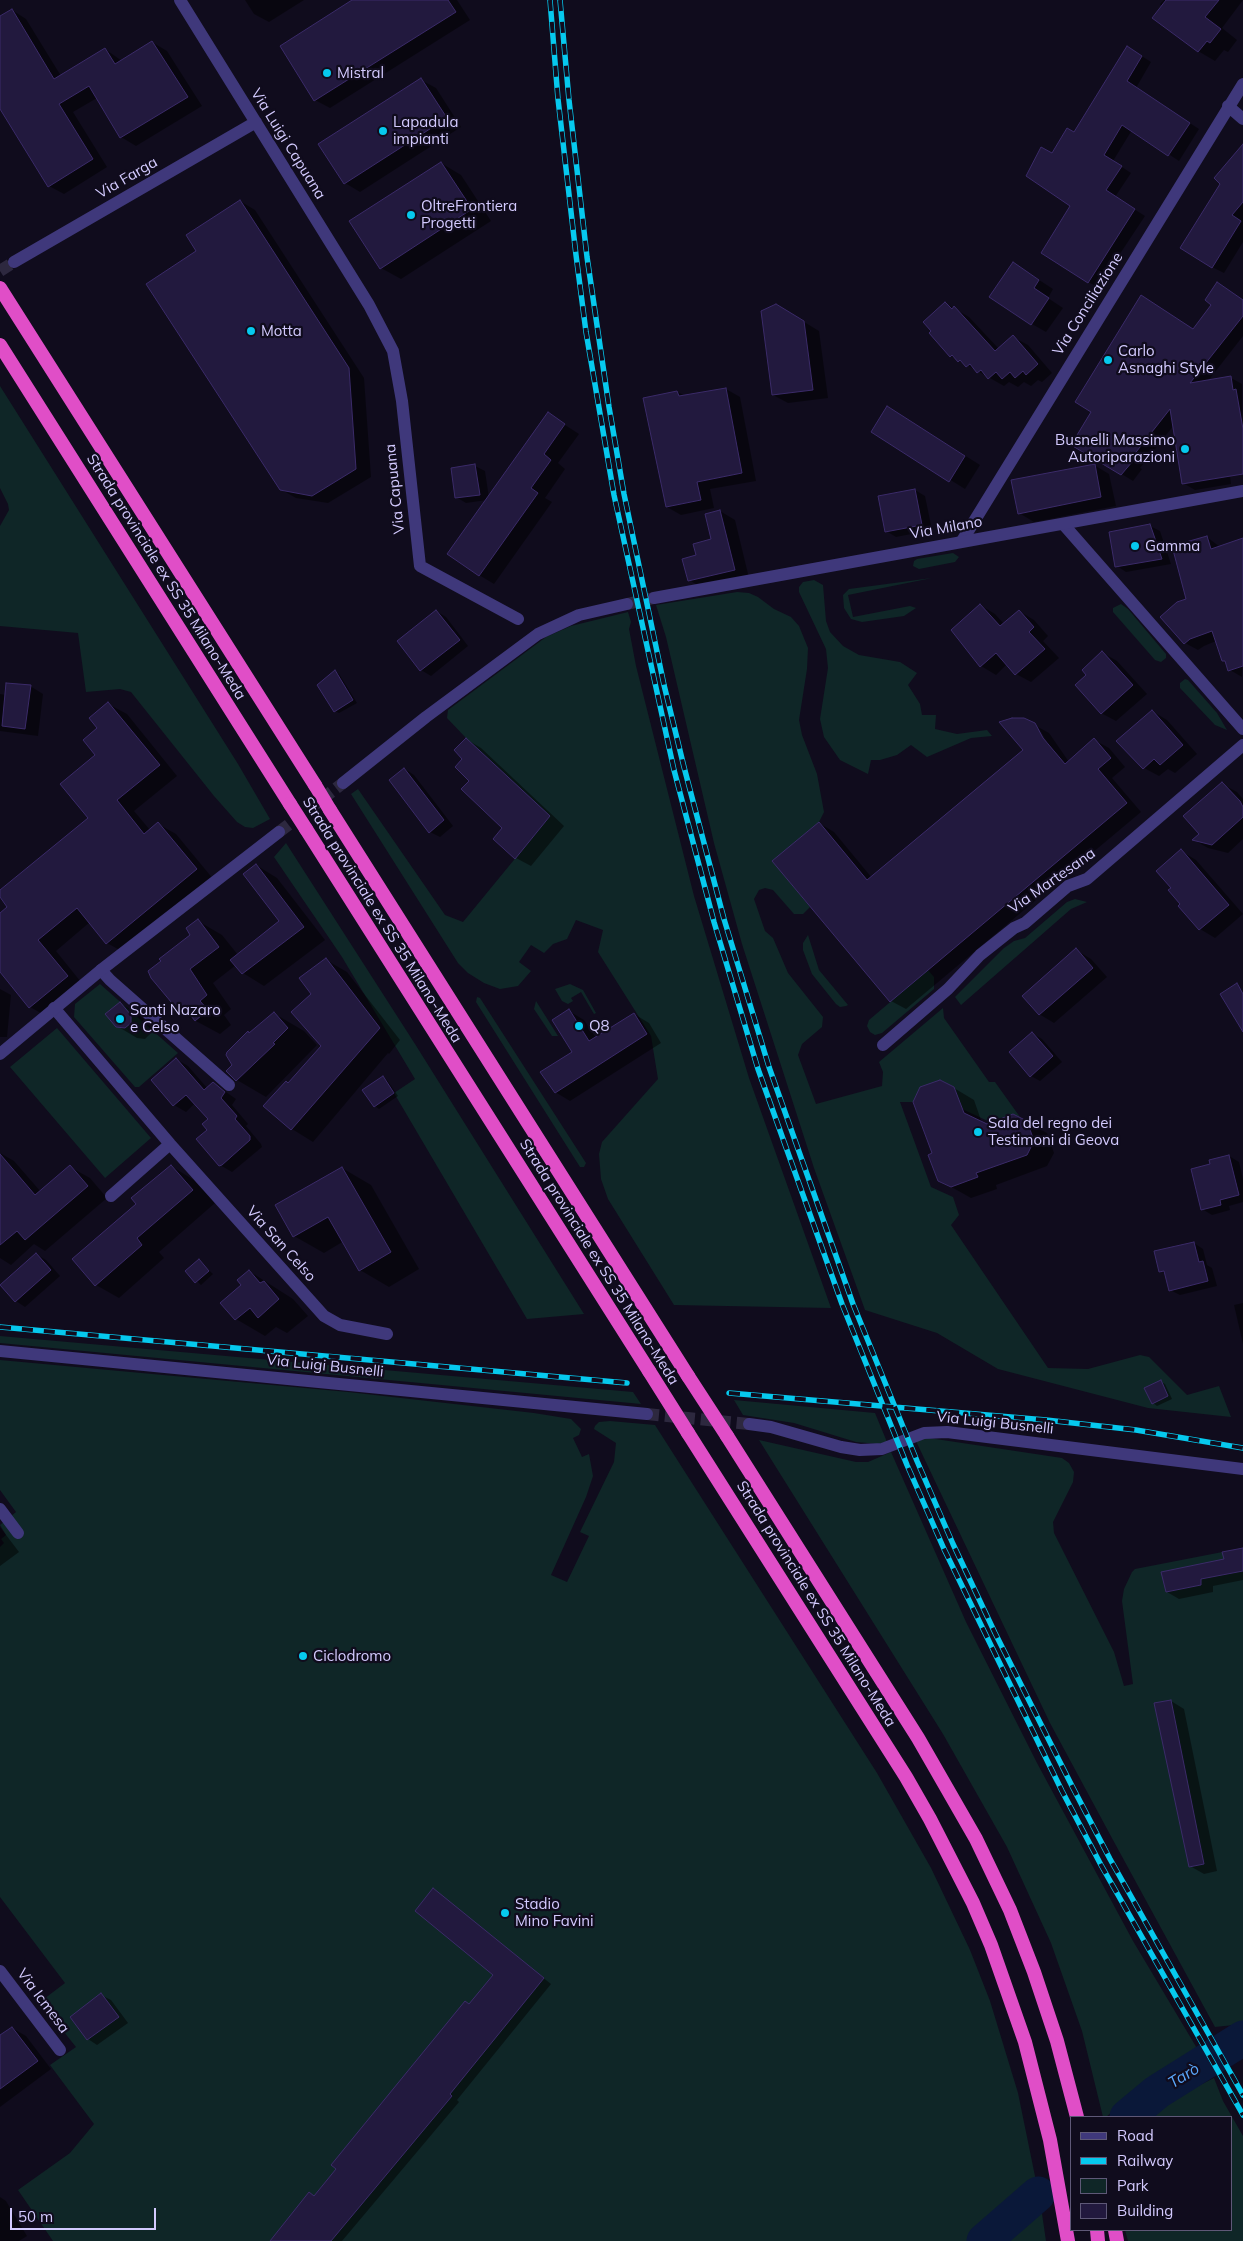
<!DOCTYPE html>
<html>
<head>
<meta charset="utf-8">
<style>
  body { margin:0 }
  #map { position:relative; width:1243px; height:2241px; overflow:hidden; background:#100c1d; font-family:Mulish,sans-serif }
  canvas { display:block }
  .legend { position:absolute; left:1070px; top:2116px; width:162px; height:115px; box-sizing:border-box; background:#100c1d; border:1px solid #5e5877; margin:0; padding:6px 9px; list-style:none; font-size:15px; color:#d3cafe }
  .legend li { display:flex; align-items:center; gap:10px; height:25px }
  .legend b { width:25px; border:1px solid #5e5877 }
  .scale { position:absolute; left:10px; top:2208px; width:146px; height:22px; box-sizing:border-box; border:2px solid #d3cafe; border-top:0; padding-left:6px; font-size:15px; line-height:18px; white-space:nowrap; color:#d3cafe; -webkit-text-stroke:4px #100c1d; paint-order:stroke }
</style>
</head>
<body>
<div id="map">
<canvas width="1243" height="2241"></canvas>
<ul class="legend">
<li><b style="height:6px;background:#3f387b"></b>Road</li>
<li><b style="height:6px;background:#06c9ee"></b>Railway</li>
<li><b style="height:14px;background:#0f2627"></b>Park</li>
<li><b style="height:14px;background:#22193e"></b>Building</li>
</ul>
<div class="scale">50 m</div>
</div>
<script>
const g = document.querySelector('canvas').getContext('2d');
g.lineJoin = 'round';
function fill(path, color) {
  g.fillStyle = color;
  g.fill(path, 'evenodd');
}
function shape(rows) {
  const path = new Path2D();
  for (const r of rows) {
    path.moveTo(r[0], r[1]);
    for (let i = 2; i < r.length; i += 2) path.lineTo(r[i], r[i + 1]);
  }
  return path;
}
function stroke(path, color, width, dash) {
  g.strokeStyle = color;
  g.lineWidth = width;
  g.lineCap = dash ? 'butt' : 'round';
  g.setLineDash(dash || []);
  g.stroke(path);
}
function drawText(font, color, halo, rows, align = 'center') {
  g.font = font + ' Mulish,sans-serif';
  g.lineWidth = 4.5;
  g.setLineDash([]);
  g.textBaseline = 'middle';
  g.strokeStyle = halo;
  g.fillStyle = color;
  for (const [text, x, y, turn = 0] of rows) {
    g.save();
    g.translate(x, y);
    g.rotate((+turn || 0) * Math.PI / 180);
    g.textAlign = isNaN(turn) ? turn : align;
    if (halo) g.strokeText(text, 0, 0);
    g.fillText(text, 0, 0);
    g.restore();
  }
}
const green = shape([
  [0,386,238,764,270,819,253,828,245,827,237,822,214,796,131,692,120,689,86,692,78,633,0,626,0,526,9,510,8,504,0,488],
  [953,553,959,557,955,562,919,569,913,566,914,561,917,559],
  [932,578,848,595,853,617,910,606,916,608,904,616,862,622,851,619,844,608,843,595,849,589],
  [814,580,823,585,826,621,830,632,843,646,859,655,900,662,917,673,908,685,920,704,922,715,936,715,935,729,957,734,987,730,992,736,971,738,927,757,911,745,897,755,880,760,871,760,868,774,840,760,824,737,820,719,828,668,826,649,799,592,799,587,803,582],
  [737,592,749,593,758,597,774,609,791,617,799,626,808,648,807,669,799,720,802,735,817,774,824,812,819,822,773,861,810,907,803,914,794,914,773,890,765,888,759,890,754,899,765,931,773,938,788,973,823,1017,822,1027,802,1044,798,1055,816,1104,882,1086,883,1072,879,1062,943,1008,944,1018,989,1082,995,1082,1020,1117,1013,1114,990,1122,962,1109,954,1087,940,1080,913,1102,900,1102,931,1187,953,1197,959,1215,951,1225,1048,1368,1088,1369,1140,1355,1149,1357,1187,1395,1219,1386,1231,1417,1148,1408,998,1369,937,1333,865,1310,814,1168,742,944,714,843,666,637,656,605],
  [1121,604,1128,609,1166,654,1166,658,1161,662,1155,660,1113,612,1113,608],
  [628,612,631,622,629,629,636,666,694,896,749,1078,831,1308,674,1305,608,1199,601,1179,599,1154,602,1142,658,1079,651,1036,598,952,603,930,576,920,567,939,553,944,544,953,531,945,519,962,531,971,518,986,500,989,484,983,468,973,458,963,351,794,358,789,445,915,463,922,550,816,466,738,447,718,448,710,546,637,571,626],
  [1185,679,1188,680,1217,713,1227,730,1215,725,1180,688,1180,683],
  [286,843,415,1044,584,1314,527,1319,394,1093,415,1079,342,957,274,857],
  [1075,899,1087,902,1071,909,961,1005,955,997,1004,948,1014,941,1025,938,1067,902],
  [808,935,819,970,848,1005,846,1006,840,1007,836,1004,812,974,803,950,803,943],
  [928,970,934,977,934,989,882,1033,875,1035,870,1032,867,1026,869,1020],
  [100,984,178,1053,139,1087,135,1087,74,1017,75,1004],
  [570,984,583,990,596,1013,594,1014,581,992,571,998,573,1001,568,1004,562,1001,555,989],
  [477,997,480,998,586,1163,584,1167,580,1167,476,1002],
  [536,1001,558,1036,552,1036,534,1009],
  [57,1028,151,1138,105,1178,10,1067],
  [0,1336,633,1392,641,1404,0,1343],
  [0,1360,348,1392,534,1413,571,1419,581,1429,579,1435,573,1438,582,1457,589,1454,593,1476,586,1497,551,1575,567,1582,589,1536,580,1532,614,1462,616,1443,594,1429,595,1426,599,1422,610,1421,655,1425,877,1773,931,1868,970,1950,990,2001,1018,2093,1036,2181,967,2241,53,2241,18,2190,70,2153,94,2124,50,2065,76,2047,40,2002,65,1983,0,1897,0,1547,4,1543,1,1539,6,1535,0,1525,16,1512,0,1490],
  [734,1400,875,1413,887,1442,878,1444,856,1442,794,1423,743,1415],
  [929,1438,1062,1458,1069,1463,1074,1472,1073,1482,1053,1522,1054,1533,1114,1652,1124,1686,1133,1684,1122,1601,1124,1589,1132,1572,1135,1569,1243,1548,1243,2024,1215,2027,1113,1840,1050,1723,924,1458,916,1441],
  [759,1440,856,1462,868,1462,891,1452,966,1622,1037,1763,1133,1941,1198,2050,1169,2074,1149,2085,1134,2100,1113,2111,1106,2117,1103,2117,1082,2031,1051,1943,1007,1847,943,1734],
  [1214,2078,1223,2101,1243,2136,1243,2241,1128,2241,1125,2230,1232,2230,1232,2117,1144,2117,1175,2092,1194,2088],
  [1041,2207,1046,2241,1001,2241]
]);
const shadow = shape([
  [245,0,304,0,269,22,254,14],
  [355,0,457,0,470,20,330,108,315,100],
  [1164,0,1243,0,1222,28,1237,40,1228,52,1224,50,1215,61,1198,51,1160,4],
  [12,10,26,19,61,76,105,49,122,61,152,42,167,51,202,106,136,146,121,137,97,98,73,112,107,167,64,194,49,186,0,106,0,17],
  [1137,53,1151,62,1136,88,1199,129,1179,161,1132,130,1113,161,1131,173,1115,197,1145,216,1098,287,1088,282,1072,206,1052,155,1074,133],
  [421,80,436,88,461,127,360,192,345,183,320,145],
  [1243,149,1243,242,1224,273,1212,267],
  [441,163,461,175,491,221,401,279,381,268],
  [240,201,255,210,364,378,371,477,328,503,296,498,280,489,198,251],
  [1013,263,1053,289,1048,298,1063,308,1046,332,1032,324],
  [1243,301,1243,336,1208,381,1231,378,1242,384,1243,473,1230,476,1231,484,1195,490,1183,483,1174,425,1140,468,1142,469,1133,481,1073,444,1193,330],
  [945,303,969,317,999,349,1013,337,1028,345,1052,373,1042,382,1038,380,1031,386,1024,382,1018,387,1009,382,1004,386,951,356],
  [776,305,819,331,828,398,788,403,773,395],
  [726,389,740,397,756,481,710,489,714,508,681,515,667,507,677,392,686,396],
  [548,414,579,434,558,463,565,469,545,498,552,502,494,584,479,575,487,500,466,503,456,497,475,466,485,471,489,498],
  [902,416,980,465,965,489,872,431],
  [1094,465,1109,474,1116,506,1034,522,1019,513],
  [915,490,925,496,932,530,896,537,886,531],
  [720,511,735,520,749,578,704,589,689,580,698,556,713,540],
  [1150,526,1160,531,1171,564,1126,572,1117,566],
  [1207,537,1220,547,1243,540,1242,677,1230,670,1227,663,1223,660,1216,641,1204,646,1198,650,1185,643,1188,599],
  [980,605,995,614,1004,624,1019,611,1034,620,1048,636,1043,641,1059,658,1031,682,1016,674,1007,664,996,675,981,666],
  [436,611,446,617,468,646,431,676,421,670],
  [1103,653,1117,661,1147,694,1116,721,1101,713,1088,675],
  [335,672,339,674,357,703,339,713,335,711],
  [30,686,43,694,38,736,0,731,0,694,6,695],
  [108,704,127,714,177,776,134,811,150,830,158,824,176,834,214,880,125,953,107,943,90,922,56,951,85,987,48,1017,30,1007,0,970,0,914,9,907,0,895,0,892,90,818,99,729],
  [1152,711,1167,720,1197,754,1175,773,1168,769,1159,776,1144,768],
  [1038,727,1049,733,1069,762,1094,740,1109,748,1125,767,1112,778,1141,812,906,1009,891,1001,819,823,834,832,872,878,1047,742],
  [466,739,481,748,564,826,531,866,516,858,504,827,471,781,464,759],
  [405,769,414,775,453,826,440,837,430,832],
  [1222,784,1237,792,1243,799,1243,839,1228,853,1208,848,1194,840,1201,834],
  [1181,851,1196,860,1243,914,1215,938,1200,929,1170,890,1172,888],
  [256,865,277,878,325,940,264,986,243,973,236,965,213,983,231,1009,224,1015,231,1025,220,1034,183,1014,192,935,198,921,222,935,238,955,280,922],
  [1076,950,1091,959,1107,977,1054,1023,1039,1014],
  [326,960,347,972,400,1040,389,1054,388,1053,313,1142,292,1129,265,1106,289,1085,323,1046,313,994],
  [0,989,11,995,7,1037,0,1037],
  [120,1003,140,1015,151,1027,150,1034,145,1039,137,1038,117,1026],
  [569,1011,584,1020,596,1038,634,1014,649,1023,661,1043,570,1101,555,1092,574,1052],
  [275,1014,304,1031,317,1045,266,1097,237,1080,234,1065,250,1034],
  [1032,1033,1042,1039,1062,1062,1040,1081,1031,1076],
  [176,1059,188,1066,208,1089,213,1083,236,1099,232,1105,248,1124,246,1126,261,1144,262,1147,232,1172,220,1165,209,1130,210,1119,195,1103,186,1112,174,1105],
  [383,1077,387,1080,398,1096,379,1109,375,1106],
  [954,1088,974,1100,982,1123,987,1125,1026,1122,1047,1133,1054,1153,1047,1166,996,1185,997,1189,971,1198,939,1180,934,1154],
  [0,1153,14,1161,41,1192,70,1167,90,1178,107,1198,45,1251,34,1244,11,1265,0,1258],
  [1229,1156,1239,1162,1243,1179,1243,1202,1229,1206,1230,1210,1212,1215,1202,1209,1212,1165],
  [171,1166,194,1180,215,1203,159,1252,164,1258,119,1298,96,1285,74,1259,138,1204],
  [342,1168,371,1185,419,1269,389,1287,360,1270,344,1241,324,1253,294,1236,277,1205],
  [1194,1243,1203,1249,1207,1265,1212,1268,1217,1286,1180,1295,1170,1290,1166,1274,1160,1271],
  [36,1254,46,1260,60,1276,25,1307,16,1301],
  [199,1261,213,1274,201,1285,187,1271],
  [249,1271,293,1299,308,1316,287,1333,276,1327,265,1336,236,1319,222,1303,243,1285],
  [1243,1303,1243,1344,1234,1305],
  [1161,1382,1165,1384,1172,1399,1157,1406,1153,1403],
  [0,1527,19,1552,0,1566],
  [1243,1549,1243,1580,1213,1586,1213,1592,1179,1599,1167,1592],
  [1171,1701,1184,1709,1217,1871,1204,1874,1190,1866],
  [433,1890,551,1984,457,2100,459,2102,342,2241,280,2241,495,1974],
  [101,1995,111,2000,128,2023,97,2045,88,2039],
  [12,2028,26,2036,51,2069,0,2107,0,2037],
  [0,2197,6,2201,27,2236,19,2241,0,2241]
]);
const river = shape([
  [1127,2117,1157,2092,1243,2038],
  [984,2241,1038,2194]
]);
const building = shape([
  [352,0,448,0,456,12,314,101,280,46,352,0],
  [1166,0,1219,0,1205,17,1221,29,1210,43,1207,41,1198,52,1152,18,1166,0],
  [12,9,54,79,105,48,115,64,152,41,188,97,120,138,89,86,59,104,93,159,48,187,0,109,0,16,12,9],
  [1127,46,1142,56,1127,81,1190,123,1168,156,1122,125,1104,155,1122,166,1106,190,1135,209,1088,283,1041,253,1070,206,1026,176,1041,147,1052,153,1067,128,1074,132,1127,46],
  [421,78,447,118,344,184,318,144,421,78],
  [1243,144,1243,202,1232,215,1241,221,1212,268,1180,248,1220,184,1214,178,1243,144],
  [441,162,472,209,380,269,349,221,441,162],
  [240,200,349,368,356,469,312,496,280,490,146,284,196,251,186,235,240,200],
  [1013,262,1039,280,1034,288,1049,298,1031,325,989,297,1013,262],
  [1217,282,1243,300,1243,316,1190,383,1231,376,1233,390,1236,389,1243,429,1243,474,1182,484,1170,409,1129,461,1132,462,1121,475,1071,445,1091,412,1075,402,1141,295,1193,329,1211,305,1205,300,1217,282],
  [945,302,952,309,954,306,995,351,1013,335,1038,364,1026,375,1023,371,1015,378,1010,372,1002,379,996,372,988,379,981,370,977,373,970,364,966,367,960,360,958,362,952,355,950,357,929,333,931,331,923,322,945,302],
  [776,304,804,321,813,390,772,395,761,311,776,304],
  [726,388,742,473,697,482,701,500,666,507,643,398,677,391,679,396,726,388],
  [887,406,965,456,949,482,871,432,887,406],
  [548,412,565,424,544,454,551,460,531,488,538,493,479,576,447,554,548,412],
  [475,464,480,495,455,498,451,468,475,464],
  [1095,464,1101,497,1018,514,1011,480,1095,464],
  [915,489,922,525,885,532,878,496,915,489],
  [720,510,735,570,688,581,682,559,696,555,693,544,711,539,705,514,720,510],
  [1150,524,1162,559,1115,567,1109,532,1150,524],
  [1207,536,1211,549,1243,538,1243,666,1228,671,1225,661,1222,661,1212,631,1190,639,1184,644,1160,617,1177,602,1186,599,1172,546,1207,536],
  [980,604,1000,626,1019,610,1034,627,1029,632,1045,649,1015,675,996,653,980,667,951,630,980,604],
  [436,610,460,640,420,671,397,641,436,610],
  [1102,651,1133,685,1101,714,1075,685,1086,675,1082,670,1102,651],
  [335,670,353,700,334,712,317,685,335,670],
  [6,683,31,685,25,729,2,726,6,683],
  [108,702,160,765,117,800,144,834,158,822,197,869,106,944,77,908,38,940,68,976,29,1008,0,972,0,913,7,907,0,897,0,890,88,818,60,784,95,755,83,740,97,728,89,718,108,702],
  [1152,710,1183,745,1160,765,1154,759,1143,769,1116,741,1152,710],
  [1012,718,1024,718,1035,723,1043,738,1065,764,1094,738,1111,758,1098,769,1127,803,890,1002,772,861,819,822,867,880,1023,750,999,722,1012,718],
  [466,738,550,816,515,859,493,839,502,828,461,789,469,781,455,767,462,759,454,750,466,738],
  [404,768,444,820,429,833,389,780,404,768],
  [1222,782,1240,801,1243,807,1243,817,1212,845,1192,840,1199,834,1183,816,1222,782],
  [1181,849,1229,905,1199,930,1178,906,1180,904,1168,890,1171,888,1156,871,1181,849],
  [256,864,304,927,242,974,230,960,279,921,243,874,256,864],
  [198,919,219,947,190,969,207,995,200,1001,208,1010,195,1021,187,1011,182,1015,151,978,148,971,161,961,159,959,190,935,186,928,198,919],
  [1076,948,1093,968,1039,1015,1022,996,1076,948],
  [326,958,380,1028,291,1130,263,1106,286,1081,288,1083,321,1046,291,1012,311,994,299,978,326,958],
  [1237,983,1243,994,1243,1032,1220,994,1237,983],
  [120,1002,131,1015,131,1023,125,1028,116,1027,105,1014,120,1002],
  [569,1009,589,1041,634,1013,647,1034,555,1093,540,1072,572,1052,552,1020,569,1009],
  [274,1012,288,1028,273,1043,275,1044,236,1081,226,1071,232,1065,226,1055,227,1052,248,1031,249,1033,274,1012],
  [1032,1032,1053,1056,1030,1077,1009,1052,1032,1032],
  [176,1058,204,1090,213,1082,225,1092,221,1098,237,1116,235,1119,250,1136,250,1140,222,1165,219,1166,196,1139,207,1130,202,1124,208,1119,186,1095,173,1106,151,1080,176,1058],
  [383,1076,394,1093,374,1107,362,1090,383,1076],
  [940,1080,954,1087,964,1113,987,1124,1013,1114,1027,1121,1034,1141,1027,1155,976,1173,978,1177,951,1187,938,1181,928,1155,932,1153,913,1102,920,1087,940,1080],
  [0,1154,35,1195,70,1165,88,1186,25,1240,17,1231,0,1245,0,1154],
  [1229,1155,1239,1195,1220,1200,1221,1205,1201,1210,1191,1169,1210,1164,1209,1160,1229,1155],
  [171,1165,193,1190,137,1238,142,1245,95,1286,72,1259,136,1204,131,1198,171,1165],
  [342,1167,391,1252,359,1271,328,1217,293,1237,275,1205,342,1167],
  [1194,1242,1199,1262,1203,1261,1208,1281,1169,1291,1164,1271,1159,1272,1154,1251,1194,1242],
  [36,1253,51,1270,15,1302,0,1285,36,1253],
  [199,1259,209,1271,195,1283,185,1271,199,1259],
  [249,1270,260,1283,264,1281,279,1299,258,1318,250,1308,235,1320,220,1303,241,1285,237,1280,249,1270],
  [1161,1380,1168,1396,1152,1404,1144,1388,1161,1380],
  [1243,1548,1243,1571,1201,1579,1201,1585,1166,1592,1161,1572,1224,1559,1222,1552,1243,1548],
  [1171,1700,1204,1864,1189,1867,1154,1703,1171,1700],
  [433,1888,544,1978,450,2094,452,2096,331,2241,270,2241,309,2192,314,2196,336,2169,331,2165,465,2001,469,2004,493,1975,415,1911,433,1888],
  [101,1993,119,2017,87,2040,70,2017,101,1993],
  [12,2027,38,2061,0,2089,0,2035,12,2027]
]);
const minorTunnel = shape([
  [0,271,14,262],
  [647,1414,749,1424]
]);
const tertiaryTunnel = shape([
  [627,604,654,598],
  [279,832,343,783]
]);
const minor = shape([
  [180,0,369,305,393,351,402,401,420,566,518,619],
  [1228,106,1243,119],
  [14,262,256,122],
  [1064,525,1243,729],
  [962,541,1243,84],
  [101,970,110,980,229,1085],
  [54,1008,170,1144,324,1316,340,1325,387,1334],
  [883,1045,948,989,980,955,1014,928,1025,923,1068,886,1087,879,1243,745],
  [111,1196,170,1144],
  [0,1351,647,1414],
  [749,1424,771,1427,841,1447,860,1450,882,1449,924,1433,947,1432,1243,1469],
  [0,1509,18,1533],
  [0,1971,60,2050]
]);
const tertiary = shape([
  [654,598,1243,491],
  [343,783,426,717,538,634,579,615,627,604],
  [0,1054,101,970,279,832]
]);
const trunk = shape([
  [0,288,315,785],
  [0,345,290,804],
  [330,810,688,1376],
  [306,829,649,1371],
  [688,1433,906,1777,930,1819,973,1903,991,1945,1025,2042,1050,2140,1068,2241],
  [727,1436,918,1738,976,1839,1010,1910,1034,1972,1057,2041,1077,2117],
  [1097,2230,1098,2241],
  [1115,2230,1117,2241]
]);
const rail = shape([
  [550,0,558,99,576,255,586,332,614,495,674,770,714,922,758,1069,842,1304,907,1465,944,1549,1062,1791,1101,1865,1243,2115],
  [560,0,569,100,587,257,609,407,624,494,664,685,684,767,724,919,769,1067,853,1304,917,1461,953,1544,995,1633,1072,1786,1110,1859,1243,2095],
  [0,1327,627,1383],
  [729,1393,1046,1420,1136,1430,1243,1448]
]);
const trunkBridge = shape([
  [315,785,330,810],
  [290,804,306,829],
  [649,1371,688,1433],
  [688,1376,727,1436]
]);
const markers = [
  [327,73,5,"#06c9ee"],
  [383,131,5,"#06c9ee"],
  [411,215,5,"#06c9ee"],
  [251,331,5,"#06c9ee"],
  [1108,360,5,"#06c9ee"],
  [1185,449,5,"#06c9ee"],
  [1135,546,5,"#06c9ee"],
  [120,1019,5,"#06c9ee"],
  [579,1026,5,"#06c9ee"],
  [978,1132,5,"#06c9ee"],
  [303,1656,5,"#06c9ee"],
  [505,1913,5,"#06c9ee"]
];
const poiNames = [
  ["Mistral",337,73],
  ["Lapadula",393,122],
  ["impianti",393,139],
  ["OltreFrontiera",421,206],
  ["Progetti",421,223],
  ["Motta",261,331],
  ["Carlo",1118,351],
  ["Asnaghi Style",1118,368],
  ["Busnelli Massimo",1175,440,"right"],
  ["Autoriparazioni",1175,457,"right"],
  ["Gamma",1145,546],
  ["Santi Nazaro",130,1010],
  ["e Celso",130,1027],
  ["Q8",589,1026],
  ["Sala del regno dei",988,1123],
  ["Testimoni di Geova",988,1140],
  ["Ciclodromo",313,1656],
  ["Stadio",515,1904],
  ["Mino Favini",515,1921]
];
const streetNames = [
  ["Via Luigi Capuana",288,144,58],
  ["Via Farga",127,178,-30],
  ["Via Conciliazione",1088,304,-58],
  ["Via Capuana",395,489,-96],
  ["Via Milano",946,528,-10],
  ["Strada provinciale ex SS 35 Milano-Meda",166,577,58],
  ["Via Martesana",1052,881,-35],
  ["Strada provinciale ex SS 35 Milano-Meda",382,920,58],
  ["Via San Celso",281,1244,48],
  ["Strada provinciale ex SS 35 Milano-Meda",599,1262,58],
  ["Via Luigi Busnelli",325,1366,6],
  ["Via Luigi Busnelli",995,1423,6],
  ["Strada provinciale ex SS 35 Milano-Meda",816,1604,58],
  ["Via Icmesa",43,2001,53]
];
const waterNames = [
  ["Tarò",1184,2076,-32]
];
fill(green, '#0f2627');
fill(shadow, '#0007');
stroke(river, '#0a1839', 35);
fill(building, '#22193e');
stroke(building, '#3b2b69', 1);
stroke(minorTunnel, '#2d283f', 12, [12, 6]);
stroke(tertiaryTunnel, '#2d283f', 12, [12, 6]);
stroke(minor, '#3f387b', 12);
stroke(tertiary, '#3f387b', 12);
stroke(trunk, '#e04ec7', 14);
stroke(rail, '#06c9ee', 5.5);
stroke(rail, '#100c1d', 4, [11]);
stroke(trunkBridge, '#e04ec7', 14);
for (const [x, y, r, color] of markers) {
  const dot = new Path2D();
  dot.arc(x, y, r, 0, 2 * Math.PI);
  g.fillStyle = color;
  g.fill(dot);
  stroke(dot, '#100c1d', 2);
}
drawText('15px', '#d3cafe', '#100c1d', poiNames, 'left');
drawText('15px', '#d3cafe', '#100c1d', streetNames);
drawText('italic 16px', '#5aa7fb', '#100c1d', waterNames);
</script>
</body>
</html>
